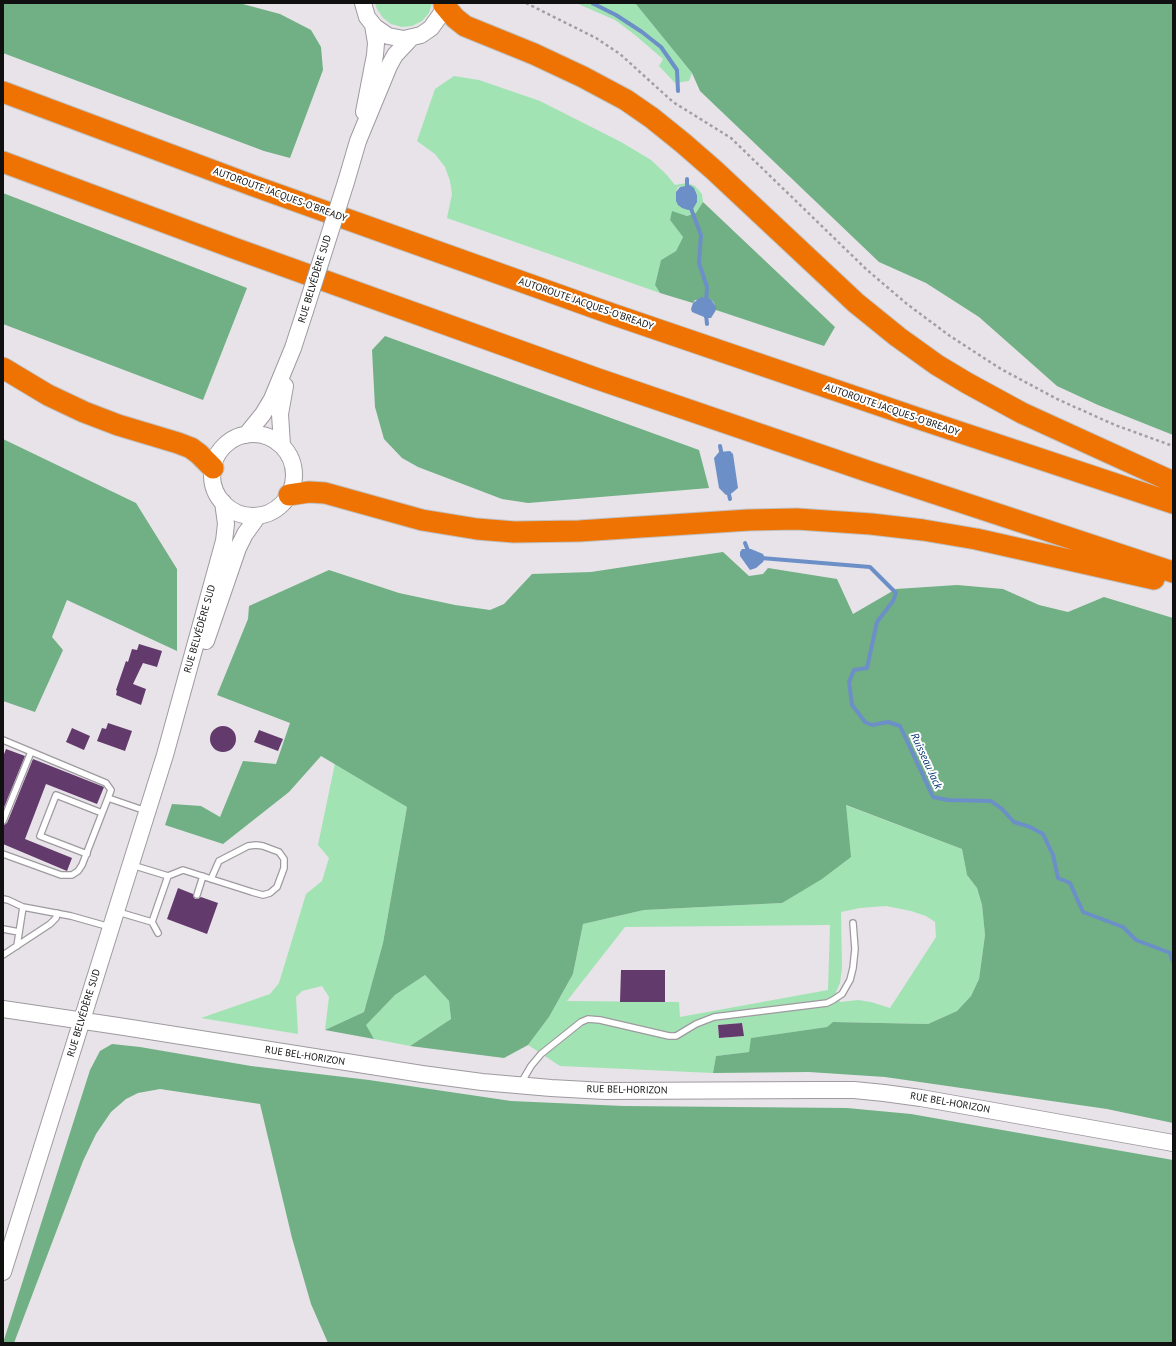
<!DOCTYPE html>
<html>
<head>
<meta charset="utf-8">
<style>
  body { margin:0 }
  #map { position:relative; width:1176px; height:1346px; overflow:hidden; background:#e7e3e8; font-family:"PT Sans",sans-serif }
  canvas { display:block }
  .frame { position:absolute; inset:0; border:4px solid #111011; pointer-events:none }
</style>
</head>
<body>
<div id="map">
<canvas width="1176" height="1346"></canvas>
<div class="frame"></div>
</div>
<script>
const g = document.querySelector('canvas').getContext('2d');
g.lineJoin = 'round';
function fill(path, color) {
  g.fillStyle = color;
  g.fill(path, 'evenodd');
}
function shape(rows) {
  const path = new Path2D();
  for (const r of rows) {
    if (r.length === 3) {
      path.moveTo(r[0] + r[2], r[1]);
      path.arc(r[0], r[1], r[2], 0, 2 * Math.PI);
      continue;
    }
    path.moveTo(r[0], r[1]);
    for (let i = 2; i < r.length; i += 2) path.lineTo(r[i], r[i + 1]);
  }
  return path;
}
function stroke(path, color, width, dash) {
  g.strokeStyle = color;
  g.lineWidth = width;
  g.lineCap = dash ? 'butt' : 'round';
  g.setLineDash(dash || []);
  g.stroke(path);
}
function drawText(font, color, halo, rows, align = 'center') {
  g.font = font + ' "PT Sans",sans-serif';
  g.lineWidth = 4;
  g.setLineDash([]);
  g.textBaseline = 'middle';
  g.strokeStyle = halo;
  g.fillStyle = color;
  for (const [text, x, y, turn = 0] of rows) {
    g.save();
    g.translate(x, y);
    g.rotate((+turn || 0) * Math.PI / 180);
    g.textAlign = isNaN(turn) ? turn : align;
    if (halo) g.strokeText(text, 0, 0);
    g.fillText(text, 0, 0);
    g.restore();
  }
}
const green = shape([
  [375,3,432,3,429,13,422,21,412,26,402,27,391,24,383,18,377,9],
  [576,3,635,3,692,73,689,81,675,83,659,66,663,59,635,35,615,20],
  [454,76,479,80,540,101,621,142,651,160,666,174,675,185,687,183,695,186,702,194,703,202,697,213,687,216,672,212,670,220,683,237,676,251,661,260,655,285,660,293,447,218,452,194,450,181,445,167,435,154,417,141,435,89],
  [690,185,697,194,697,202,676,201,676,192,678,187],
  [335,763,407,807,383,943,364,1012,325,1030,329,997,322,986,302,991,296,997,298,1034,201,1018,270,994,279,983,306,894,322,881,329,858,318,845],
  [845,805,962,849,967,875,977,888,982,905,985,935,979,979,971,996,957,1011,928,1024,833,1022,827,1027,752,1038,749,1052,716,1056,713,1073,560,1066,528,1045,549,1017,573,974,583,924,644,910,782,903],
  [886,906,911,911,926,916,935,922,936,937,890,1008,871,1002,858,1000,840,1002,836,992,840,983,842,968,841,912,860,908],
  [830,925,828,990,680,1017,679,1002,567,1001,625,927],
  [742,1023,744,1036,719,1038,718,1025],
  [425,975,449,1001,451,1019,410,1046,374,1039,365,1025,395,995]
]);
const forest = shape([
  [3,3,239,3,280,14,311,30,321,47,323,70,290,158,264,151,3,53],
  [635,3,1173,3,1173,435,1098,405,1057,386,979,317,926,283,879,262,700,91,692,73],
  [3,193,247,288,203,400,3,324],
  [703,202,835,327,824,346,716,310,714,303,711,299,695,300,693,303,660,293,655,285,661,260,676,251,683,237,670,220,672,211,687,216,696,213],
  [385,336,699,450,709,488,528,503,502,499,418,467,402,458,384,439,375,407,372,350],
  [3,439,136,503,177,569,177,651,67,600,52,637,63,650,35,712,3,701],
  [723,552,749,576,763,574,768,568,837,579,853,614,896,589,957,585,1003,589,1039,605,1068,612,1104,597,1173,618,1173,1123,1107,1109,885,1077,809,1072,713,1073,716,1056,749,1052,751,1038,827,1027,833,1022,928,1024,957,1011,971,996,979,979,985,935,982,905,977,888,967,875,962,849,846,805,851,857,822,879,782,903,644,910,583,924,573,974,549,1017,528,1045,504,1058,410,1046,451,1019,449,1001,425,975,395,995,366,1025,374,1039,325,1030,364,1012,383,943,407,807,321,756,289,792,223,844,165,825,172,804,201,806,220,817,243,761,276,764,290,723,217,695,248,619,249,606,329,570,399,593,455,605,490,610,504,604,532,574,591,572],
  [112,1044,140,1047,251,1066,369,1080,511,1101,623,1106,847,1108,911,1114,1173,1160,1173,1343,328,1343,311,1304,292,1238,260,1104,160,1089,138,1093,126,1099,111,1112,96,1134,83,1161,14,1343,3,1343,90,1070,100,1051]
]);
const water = shape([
  [690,185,694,188,697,195,697,202,693,209,688,210,682,208,678,205,676,201,676,192,680,187],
  [701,297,711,299,716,307,716,310,711,318,704,318,704,317,692,312,691,309,693,303],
  [730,451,733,454,738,488,732,493,726,495,719,488,714,458,719,452],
  [742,549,751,549,763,554,765,558,763,562,756,568,750,570,740,556,740,552]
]);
const stream = shape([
  [592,3,616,15,642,32,661,47,677,70,678,91],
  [687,179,687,189],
  [690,206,701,235,699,263,707,287,706,302],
  [706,314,707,324],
  [720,446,722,456],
  [728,490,730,499],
  [745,543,749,553],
  [761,558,870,567,896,593,893,601,877,622,867,668,854,670,849,682,852,705,865,722,872,725,888,722,900,726,933,797,948,800,991,801,1002,809,1014,822,1030,827,1043,834,1053,855,1058,878,1070,883,1083,912,1123,927,1136,940,1173,954],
  [1170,953,1173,962]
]);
const building = shape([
  [139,644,162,651,157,667,143,663,133,684,146,689,141,705,116,695,117,691,116,690,126,661,128,662,132,649,137,650],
  [108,723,132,731,125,751,97,741,102,728,106,729],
  [223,739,13],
  [72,728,90,736,84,750,66,742],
  [259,730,283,739,278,751,254,742],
  [6,749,25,756,3,810,3,757],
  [33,759,104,787,97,804,46,784,25,839,72,858,67,871,3,844,3,825,7,823],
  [178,888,193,894,193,896,195,899,198,899,201,897,218,903,207,934,167,919],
  [621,970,665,970,665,1002,620,1002],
  [742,1023,744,1036,719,1038,718,1025]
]);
const path = shape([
  [526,3,596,38,620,54,673,102,731,138,866,269,907,304,950,336,1001,369,1057,399,1115,425,1173,446]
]);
const lane = shape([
  [3,740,106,783,111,790,108,798],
  [3,821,31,752],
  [3,854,61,875,72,875,78,871,82,865,108,798,146,811],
  [87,854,40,836,56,795,102,813],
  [168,876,183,870,252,892,263,895,270,893,277,887,284,868,284,859,279,852,263,846,256,845,248,846,219,861,211,879],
  [197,895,203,876],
  [3,899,8,900,23,907,71,916,110,927],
  [118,912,152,922,168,876,132,865],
  [152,922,158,933],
  [3,929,19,932],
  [17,946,23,907],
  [3,955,50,924,56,918,57,913],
  [521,1083,531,1066,541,1054,581,1022,588,1019,600,1020,669,1036,676,1036,696,1024,714,1017,827,1003,833,1000,842,994,850,980,853,968,855,949,853,923]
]);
const secondary = shape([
  [363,3,367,17,375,27,388,36,404,39,421,35,431,28,441,14,444,3],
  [364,112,375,55,376,43,373,25],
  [346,182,358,141,389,66,395,55,411,38],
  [253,475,41],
  [246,435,263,414,272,399,293,348,305,311],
  [282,445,280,414,285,386],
  [206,641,238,548,245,534,258,516],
  [3,1009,118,1026,422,1074,482,1082,551,1088,605,1091,816,1090,854,1090,884,1093,921,1098,1173,1143],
  [3,1272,165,755,224,541,226,524,223,502]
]);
const highway = shape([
  [444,5,455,18,465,26,534,54,583,77,626,100,652,118,683,143,714,170,856,303,898,337,937,365,967,383,1022,413,1173,482],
  [3,92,254,186,612,314,920,419,1173,503],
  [3,162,231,247,595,378,867,471,1173,572],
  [3,368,48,395,84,412,118,425,178,443,191,448,199,454,213,468],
  [289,495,309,492,325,493,422,520,477,529,514,532,579,531,749,520,797,519,871,524,923,530,976,539,1154,579]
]);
const secondaryBridge = shape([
  [305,311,346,182]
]);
const streetNames = [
  ["AUTOROUTE JACQUES-O'BREADY",280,195,20],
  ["RUE BELVÉDÈRE SUD",315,279,-73],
  ["AUTOROUTE JACQUES-O'BREADY",586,304,19],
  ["AUTOROUTE JACQUES-O'BREADY",892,410,19],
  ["RUE BELVÉDÈRE SUD",200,629,-74],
  ["RUE BELVÉDÈRE SUD",84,1013,-73],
  ["RUE BEL-HORIZON",305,1056,9],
  ["RUE BEL-HORIZON",627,1090,1],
  ["RUE BEL-HORIZON",950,1103,10]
];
const waterNames = [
  ["Ruisseau Jack",926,761,65]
];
fill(green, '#a2e3b4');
fill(forest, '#70b084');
fill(water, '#6c8fc7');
stroke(stream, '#6c8fc7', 4);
fill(building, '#633a6c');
stroke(lane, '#9e9a9f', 8);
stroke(secondary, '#9e9a9f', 18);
stroke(highway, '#c1c1c1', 23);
stroke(path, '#a29fa2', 2.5, [3, 3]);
stroke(lane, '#fff', 5.5);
stroke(secondary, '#fff', 16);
stroke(highway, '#ef7302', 21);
stroke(secondaryBridge, '#9e9a9f', 18, []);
stroke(secondaryBridge, '#fff', 16);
drawText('10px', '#111011', '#fff', streetNames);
drawText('italic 11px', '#073577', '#fff', waterNames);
</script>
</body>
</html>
